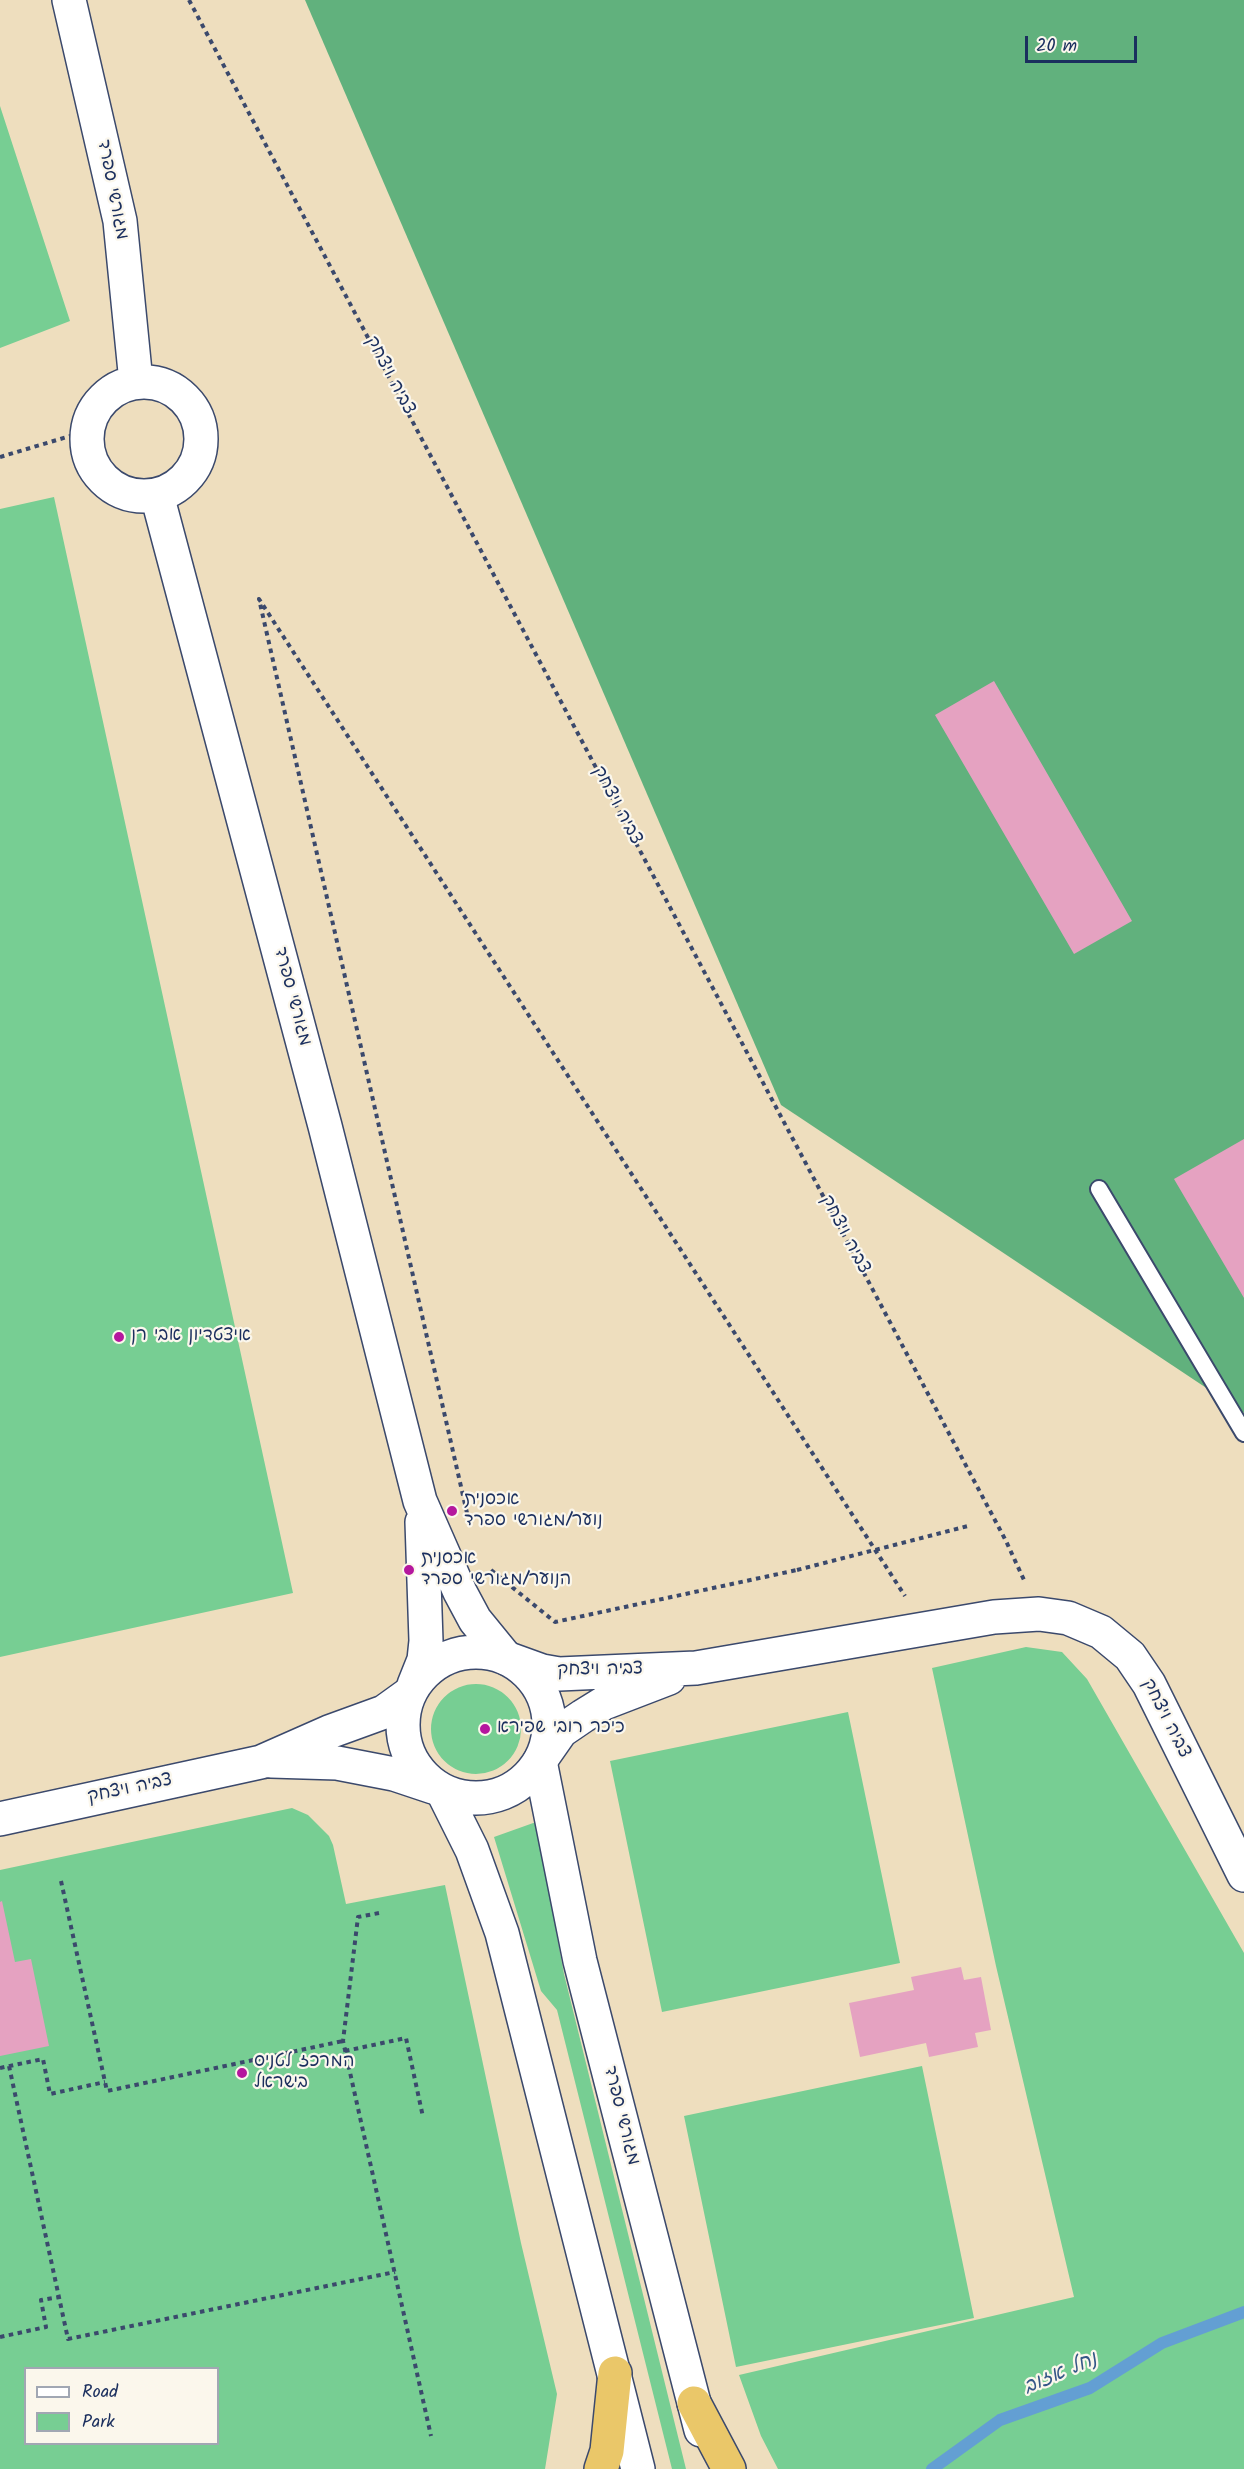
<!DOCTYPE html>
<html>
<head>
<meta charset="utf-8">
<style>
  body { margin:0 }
  #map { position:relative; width:1244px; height:2469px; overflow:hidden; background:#eedebe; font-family:Kalam,sans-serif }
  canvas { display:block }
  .legend { position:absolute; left:24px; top:2367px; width:195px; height:78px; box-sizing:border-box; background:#fbf7ec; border:2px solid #a1a7b3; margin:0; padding:8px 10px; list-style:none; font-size:18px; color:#1b2f5e }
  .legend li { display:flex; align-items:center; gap:12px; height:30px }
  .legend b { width:30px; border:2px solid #a1a7b3 }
  .scale { position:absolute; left:1025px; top:36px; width:112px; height:27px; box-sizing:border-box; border:3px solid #1b2f5e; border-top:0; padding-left:8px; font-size:18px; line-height:21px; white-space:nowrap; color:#1b2f5e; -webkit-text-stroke:4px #fbf7ec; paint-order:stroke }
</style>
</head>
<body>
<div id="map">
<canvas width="1244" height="2469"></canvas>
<ul class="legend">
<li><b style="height:8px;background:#fff"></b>Road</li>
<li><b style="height:16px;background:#77ce93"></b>Park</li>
</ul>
<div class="scale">20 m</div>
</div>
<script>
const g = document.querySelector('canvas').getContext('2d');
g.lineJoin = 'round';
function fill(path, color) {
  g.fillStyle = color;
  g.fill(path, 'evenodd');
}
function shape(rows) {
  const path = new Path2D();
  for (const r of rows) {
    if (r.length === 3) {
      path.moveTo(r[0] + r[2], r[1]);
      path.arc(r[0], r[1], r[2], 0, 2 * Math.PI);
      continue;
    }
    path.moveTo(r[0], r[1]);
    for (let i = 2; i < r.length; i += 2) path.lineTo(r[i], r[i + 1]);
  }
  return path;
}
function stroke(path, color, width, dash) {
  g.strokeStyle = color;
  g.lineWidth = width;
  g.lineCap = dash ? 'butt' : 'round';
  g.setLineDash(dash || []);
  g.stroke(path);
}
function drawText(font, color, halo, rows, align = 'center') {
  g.font = font + ' Kalam,"Playpen Sans Hebrew",sans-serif';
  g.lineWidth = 4.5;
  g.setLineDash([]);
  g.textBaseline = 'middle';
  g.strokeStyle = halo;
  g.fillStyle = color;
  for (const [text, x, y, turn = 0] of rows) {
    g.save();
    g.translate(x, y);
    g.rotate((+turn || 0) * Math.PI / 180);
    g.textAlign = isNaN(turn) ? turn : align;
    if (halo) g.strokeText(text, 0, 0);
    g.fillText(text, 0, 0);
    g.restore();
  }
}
const green = shape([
  [0,106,70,321,0,348],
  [54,497,293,1593,0,1657,0,509],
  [1026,1647,1062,1652,1087,1679,1244,1953,1244,2469,778,2469,761,2436,739,2375,1074,2297,996,1966,932,1668],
  [476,1729,45],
  [848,1712,900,1963,662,2012,610,1761],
  [292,1808,308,1815,329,1836,333,1845,346,1904,445,1885,521,2243,557,2394,545,2469,0,2469,0,1870],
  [26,2368,218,2368,218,2444,26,2444],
  [536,1822,564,1974,686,2469,672,2469,557,2010,541,1991,494,1837],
  [922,2066,974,2318,736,2367,684,2116]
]);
const forest = shape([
  [305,0,1244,0,1244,1413,781,1105]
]);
const stream = shape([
  [932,2469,1000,2420,1090,2388,1162,2343,1244,2312]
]);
const building = shape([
  [994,681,1132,921,1074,954,935,715],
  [1244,1139,1244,1298,1174,1179],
  [2,1901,15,1962,31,1959,49,2046,0,2056,0,1902],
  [961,1967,964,1980,981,1977,991,2030,975,2033,978,2047,929,2057,926,2043,860,2057,849,2003,914,1990,911,1977]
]);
const path = shape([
  [189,0,1006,1541,1024,1580],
  [0,457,87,431],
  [467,1513,259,599,905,1596],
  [491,1570,555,1622,797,1570],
  [61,1881,107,2091,343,2041],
  [379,1913,358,1917,343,2041,431,2436],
  [345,2051,406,2038,423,2117],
  [9,2066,68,2339,395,2272],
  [0,2068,43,2059,50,2094,105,2082],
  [0,2337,46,2327,41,2300,59,2297]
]);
const service = shape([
  [1099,1189,1244,1433]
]);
const minor = shape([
  [506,1658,542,1671,559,1674,696,1668,994,1617,1039,1614,1068,1618,1101,1632,1130,1656,1149,1684,1244,1875],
  [271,1761,337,1763,394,1774,433,1787],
  [540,1761,561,1731,583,1716,604,1703,669,1678],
  [0,1819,261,1762,329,1732,384,1712,409,1694]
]);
const tertiary = shape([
  [69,0,120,221,136,382],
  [144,439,57],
  [157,495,325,1126,420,1501,460,1592,475,1620,506,1658],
  [476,1725,73],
  [414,1685,424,1660,426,1641,422,1522],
  [540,1761,580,1961,701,2430],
  [444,1794,472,1850,502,1933,638,2469]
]);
const trunk = shape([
  [694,2403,729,2469],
  [601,2469,607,2451,615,2373]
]);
const pathBridge = shape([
  [797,1570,968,1526]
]);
const markers = [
  [119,1337,6,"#b5179e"],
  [452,1511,6,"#b5179e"],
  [409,1570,6,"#b5179e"],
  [485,1729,6,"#b5179e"],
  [242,2073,6,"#b5179e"]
];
const streetNames = [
  ["מגורשי ספרד",111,190,79],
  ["צביה ויצחק",389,376,62],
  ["צביה ויצחק",616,806,62],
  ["מגורשי ספרד",291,997,75],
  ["צביה ויצחק",844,1235,62],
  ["צביה ויצחק",600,1671,-1],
  ["צביה ויצחק",1165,1719,63],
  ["צביה ויצחק",130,1790,-12],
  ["מגורשי ספרד",620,2116,76]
];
const poiNames = [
  ["איצטדיון אבי רן",131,1337],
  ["אכסנית",464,1501],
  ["נוער/מגורשי ספרד",464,1522],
  ["אכסנית",421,1560],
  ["הנוער/מגורשי ספרד",421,1581],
  ["כיכר רובי שפירא",497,1729],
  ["המרכז לטניס",254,2063],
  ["בישראל",254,2084]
];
const waterNames = [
  ["נחל אזוב",1061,2375,-23]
];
fill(green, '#77ce93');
fill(forest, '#61b17d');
stroke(stream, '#639fd3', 12);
fill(building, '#e5a2c1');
stroke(service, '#3b496c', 20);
stroke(minor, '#3b496c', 36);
stroke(tertiary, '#3b496c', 36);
stroke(trunk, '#3b496c', 36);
stroke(path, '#3b496c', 4, [4.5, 4.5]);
stroke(service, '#fff', 16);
stroke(minor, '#fff', 33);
stroke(tertiary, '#fff', 33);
stroke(trunk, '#eac769', 33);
stroke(pathBridge, '#3b496c', 4, [4.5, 4.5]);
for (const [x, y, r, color] of markers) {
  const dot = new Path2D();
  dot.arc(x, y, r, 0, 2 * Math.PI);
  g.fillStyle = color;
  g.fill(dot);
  stroke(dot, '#fbf7ec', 2);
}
drawText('18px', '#1b2f5e', '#fbf7ec', streetNames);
drawText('18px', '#1b2f5e', '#fbf7ec', poiNames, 'left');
drawText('italic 20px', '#345687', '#fbf7ec', waterNames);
</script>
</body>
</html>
